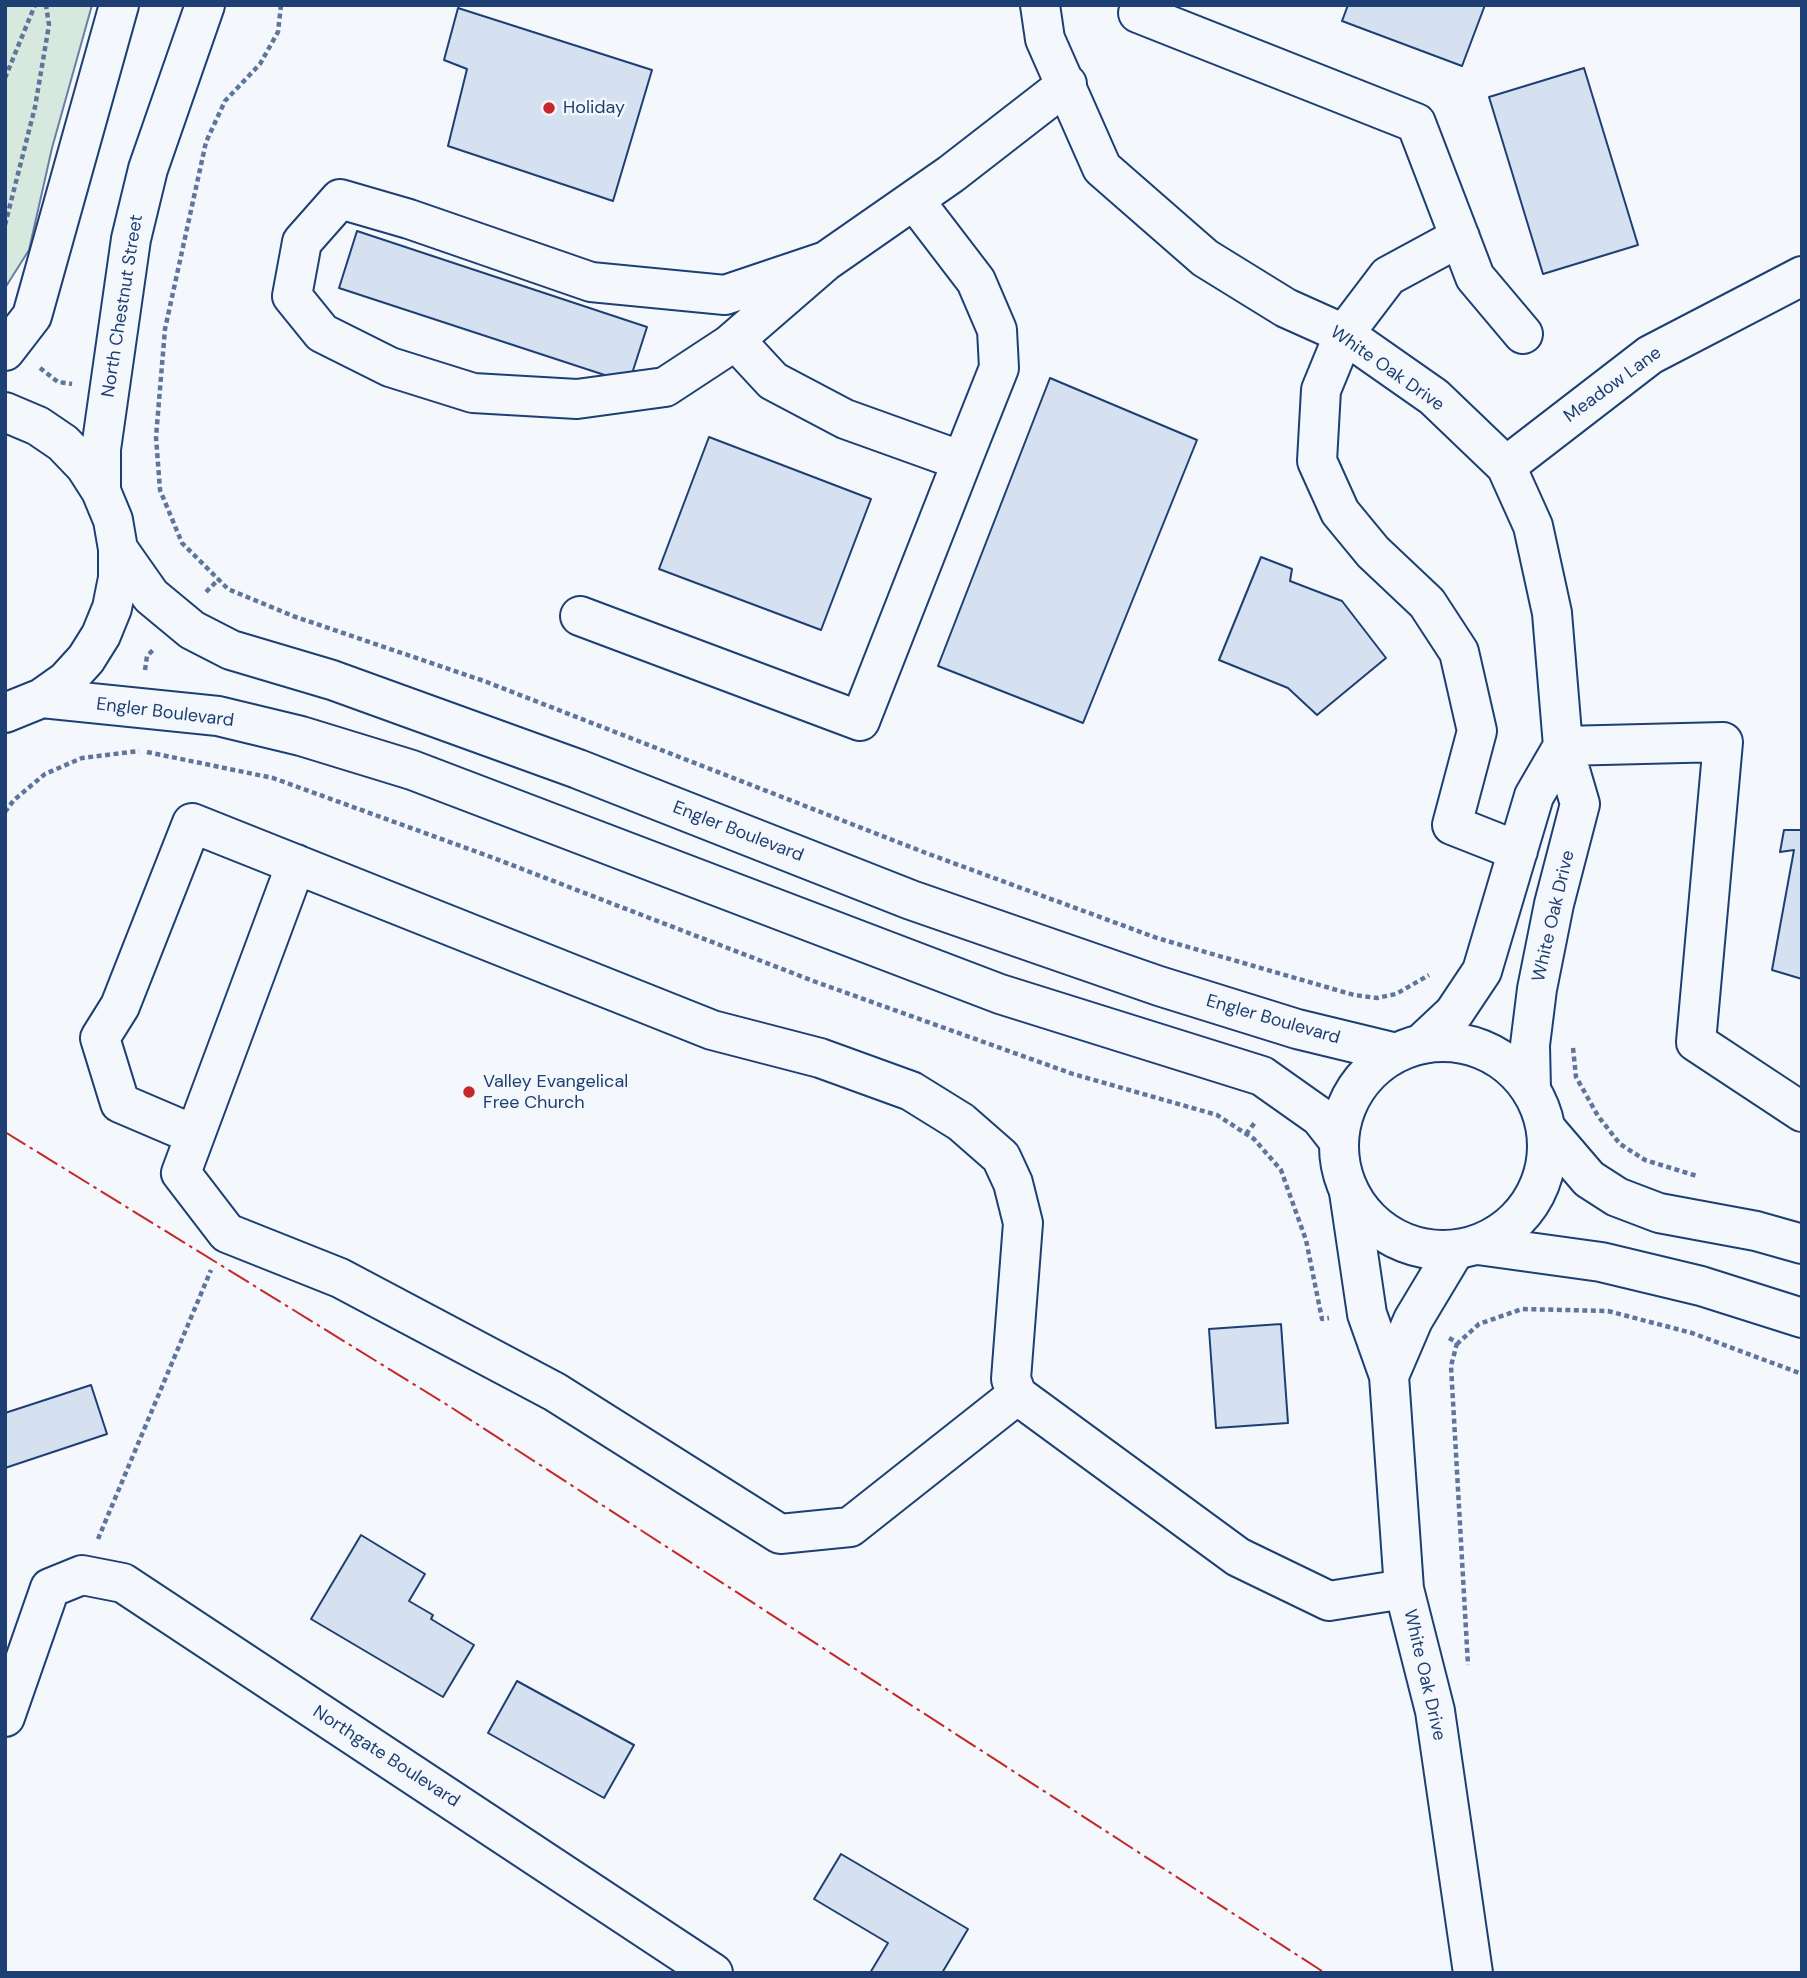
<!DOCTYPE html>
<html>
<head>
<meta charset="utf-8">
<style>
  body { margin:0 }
  #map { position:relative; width:1807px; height:1978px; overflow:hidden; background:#f4f7fb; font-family:"DM Sans",sans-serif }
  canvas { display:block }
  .frame { position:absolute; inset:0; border:7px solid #1d3f73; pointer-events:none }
</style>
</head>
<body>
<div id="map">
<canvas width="1807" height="1978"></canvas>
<div class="frame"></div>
</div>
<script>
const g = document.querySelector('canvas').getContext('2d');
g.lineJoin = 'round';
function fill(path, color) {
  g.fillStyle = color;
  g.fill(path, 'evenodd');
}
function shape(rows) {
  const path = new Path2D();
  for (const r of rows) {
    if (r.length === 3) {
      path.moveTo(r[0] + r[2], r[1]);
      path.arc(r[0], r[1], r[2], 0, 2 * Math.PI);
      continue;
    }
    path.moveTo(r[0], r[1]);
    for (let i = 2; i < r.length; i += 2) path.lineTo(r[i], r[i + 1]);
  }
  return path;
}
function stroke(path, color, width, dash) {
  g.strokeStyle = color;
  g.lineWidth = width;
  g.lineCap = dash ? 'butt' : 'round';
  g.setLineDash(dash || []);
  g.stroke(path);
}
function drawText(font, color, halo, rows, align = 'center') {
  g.font = font + ' "DM Sans",sans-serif';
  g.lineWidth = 5;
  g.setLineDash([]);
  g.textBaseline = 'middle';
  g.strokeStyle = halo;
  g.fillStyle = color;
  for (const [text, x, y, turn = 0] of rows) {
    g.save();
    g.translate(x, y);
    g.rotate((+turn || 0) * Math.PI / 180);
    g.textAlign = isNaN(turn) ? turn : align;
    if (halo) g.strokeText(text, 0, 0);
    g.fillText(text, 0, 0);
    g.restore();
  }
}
const green = shape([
  [5,5,92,5,52,148,29,250,5,288,5,5]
]);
const building = shape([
  [1348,5,1485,5,1462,66,1342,21,1348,5],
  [458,8,652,70,613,201,448,146,467,69,444,60,458,8],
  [1584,68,1638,245,1543,274,1489,97,1584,68],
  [357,231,647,327,629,383,339,288,357,231],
  [1050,378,1197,440,1083,723,938,666,1050,378],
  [709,437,871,499,821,630,659,569,709,437],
  [1261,557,1292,569,1290,581,1342,601,1386,658,1317,715,1288,688,1219,660,1261,557],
  [1784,830,1802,830,1802,979,1772,970,1794,850,1780,852,1784,830],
  [1281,1324,1288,1423,1216,1428,1209,1329,1281,1324],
  [91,1385,107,1434,5,1468,5,1413,91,1385],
  [361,1535,425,1574,409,1601,433,1615,431,1619,474,1645,443,1697,311,1619,361,1535],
  [517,1681,634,1745,604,1798,488,1733,517,1681],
  [841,1854,968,1929,942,1973,870,1973,888,1943,814,1899,841,1854]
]);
const path = shape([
  [281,5,278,32,260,64,225,101,206,142,165,329,156,437,160,490,182,543,228,589,293,616,484,681,926,853,1157,938,1354,995,1377,998,1396,994,1429,975],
  [5,78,35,5],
  [5,225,35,107,49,25,46,5],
  [40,368,58,382,72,384],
  [206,592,219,579],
  [145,670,147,656,153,650],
  [147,752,273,778,491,857,816,982,1073,1074,1217,1115,1254,1139,1281,1170,1306,1240,1322,1319,1329,1318],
  [5,812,14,800,45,774,82,758,139,751],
  [1573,1048,1576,1077,1598,1116,1620,1144,1645,1160,1697,1176],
  [1246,1134,1256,1121],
  [1449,1338,1458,1343,1479,1324,1522,1309,1608,1311,1692,1333,1802,1374],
  [1457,1343,1451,1366,1468,1665],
  [98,1539,211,1270]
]);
const minor = shape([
  [1040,5,1045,39,1102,168,1205,258,1286,308,1344,334,1434,397,1506,466,1533,526,1552,613,1563,746,1580,804,1554,904,1537,989,1530,1045,1531,1090],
  [1138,13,1416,123,1475,277,1523,334],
  [1460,237,1388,276,1344,334,1321,390,1317,461,1340,512,1373,552,1427,603,1459,652,1477,731,1452,825,1518,851],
  [826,261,725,295,591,282,409,219,340,199,302,242,292,296,322,333,390,367,473,393,577,399,665,387,729,345,826,261,951,174,1067,84],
  [735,340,773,381,845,419,962,461,999,368,997,330,976,281,914,200],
  [1506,466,1650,355,1802,276],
  [580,616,860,721,962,461],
  [1563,746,1723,742,1696,1042,1802,1112],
  [296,864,181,1173,227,1233,340,1278,555,1392,780,1534,850,1527,1017,1395],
  [1421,1044,1454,1013,1482,971,1534,796,1563,746],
  [195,1135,120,1103,100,1038,120,1006,192,823,712,1030,820,1058,911,1091,961,1122,1001,1157,1013,1183,1023,1223,1011,1379,1017,1395,1238,1557,1329,1601,1404,1589],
  [1349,1192,1367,1314,1389,1376,1404,1589,1435,1711,1473,1973],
  [1389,1376,1413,1320,1455,1250],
  [5,1717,50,1588,82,1575,123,1583,713,1973]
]);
const major = shape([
  [5,351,32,316,119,5],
  [5,412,38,426,63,443,85,466,101,491,113,520,118,549,118,578,112,608,101,635,86,659,66,681,42,698,5,713],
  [101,491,101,449,131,239,148,169,205,5],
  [118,549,151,596,192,630,231,650,332,680,578,769,911,900,1159,986,1297,1029,1396,1053],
  [42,698,218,716,301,736,412,770,1000,994,1262,1076,1320,1117,1338,1140],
  [1443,1146,104],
  [1547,1130,1589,1179,1617,1197,1659,1213,1756,1231,1802,1244],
  [1478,1245,1601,1262,1701,1286,1802,1318]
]);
const power = shape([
  [5,1132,449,1406,1325,1973]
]);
const markers = [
  [549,108,7,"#c62828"],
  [469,1092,7,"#c62828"]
];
const poiNames = [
  ["Holiday",563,108],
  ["Valley Evangelical",483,1082],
  ["Free Church",483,1103]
];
const streetNames = [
  ["North Chestnut Street",123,306,-81],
  ["White Oak Drive",1387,369,35],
  ["Meadow Lane",1613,385,-36],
  ["Engler Boulevard",165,713,7],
  ["Engler Boulevard",738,832,21],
  ["White Oak Drive",1554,916,-77],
  ["Engler Boulevard",1273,1020,16],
  ["White Oak Drive",1424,1675,77],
  ["Northgate Boulevard",386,1757,33]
];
fill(green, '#d7e8df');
stroke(green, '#687fa3', 2);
fill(building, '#d5e0f0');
stroke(building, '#1d3f73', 2);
stroke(minor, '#1d3f73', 42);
stroke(major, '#1d3f73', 42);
stroke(path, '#5e769c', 4.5, [5, 3.5]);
stroke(minor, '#f4f7fb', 38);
stroke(major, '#f4f7fb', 38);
stroke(power, '#c62828', 2, [24, 5, 3.5, 5]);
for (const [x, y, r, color] of markers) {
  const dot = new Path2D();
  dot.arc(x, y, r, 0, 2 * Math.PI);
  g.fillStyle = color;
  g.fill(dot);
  stroke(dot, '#f4f7fb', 2.5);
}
drawText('18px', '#1d3f73', '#f4f7fb', poiNames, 'left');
drawText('18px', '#1d3f73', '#f4f7fb', streetNames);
</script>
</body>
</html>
